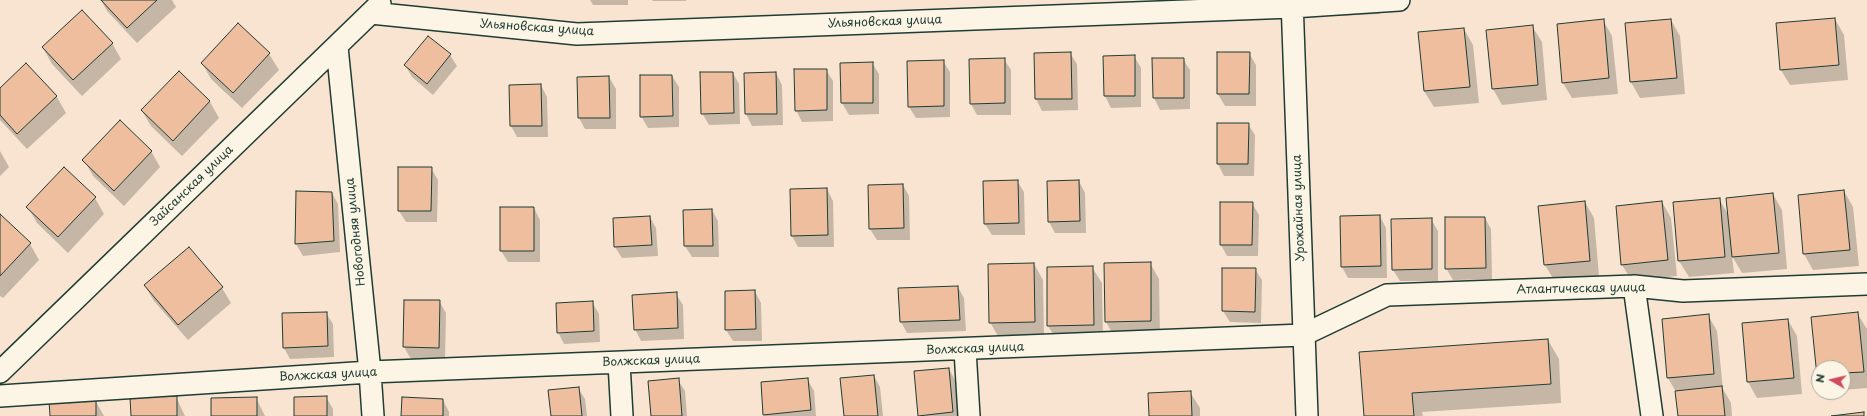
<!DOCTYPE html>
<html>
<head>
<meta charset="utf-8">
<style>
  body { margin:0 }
  #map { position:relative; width:1867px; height:416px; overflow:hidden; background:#f8e4d0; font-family:"Playpen Sans",sans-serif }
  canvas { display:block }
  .north { position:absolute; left:1811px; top:360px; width:40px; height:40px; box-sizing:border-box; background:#fcf5e5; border:1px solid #a4ab9e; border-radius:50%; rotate:278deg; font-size:11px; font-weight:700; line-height:16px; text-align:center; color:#1f3d34 }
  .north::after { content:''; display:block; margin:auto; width:14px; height:18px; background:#d1495b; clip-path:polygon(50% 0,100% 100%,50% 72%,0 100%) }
</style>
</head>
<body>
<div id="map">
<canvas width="1867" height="416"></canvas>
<div class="north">N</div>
</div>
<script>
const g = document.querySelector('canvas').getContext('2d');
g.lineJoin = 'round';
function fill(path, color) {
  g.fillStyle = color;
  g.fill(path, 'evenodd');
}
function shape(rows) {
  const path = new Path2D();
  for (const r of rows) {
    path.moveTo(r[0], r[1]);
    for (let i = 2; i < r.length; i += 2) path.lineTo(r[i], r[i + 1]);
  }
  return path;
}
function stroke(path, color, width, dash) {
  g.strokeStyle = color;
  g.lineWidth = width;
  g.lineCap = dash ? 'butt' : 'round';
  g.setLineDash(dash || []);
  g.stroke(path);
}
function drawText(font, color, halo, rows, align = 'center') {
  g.font = font + ' "Playpen Sans",sans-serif';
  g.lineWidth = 3.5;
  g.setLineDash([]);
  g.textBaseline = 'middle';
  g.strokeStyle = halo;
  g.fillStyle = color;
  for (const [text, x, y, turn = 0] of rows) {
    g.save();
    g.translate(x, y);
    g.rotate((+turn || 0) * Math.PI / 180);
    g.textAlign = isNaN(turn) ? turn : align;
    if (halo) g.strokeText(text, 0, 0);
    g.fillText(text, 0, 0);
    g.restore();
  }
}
const shadow = shape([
  [101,0,172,0,176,7,137,43,107,11],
  [590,0,628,0,628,5,593,5],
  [652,0,686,0,686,1,653,1],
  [1327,0,1379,0,1380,14,1336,16],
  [1835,19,1844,35,1848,80,1790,85,1781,70],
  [1603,20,1612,36,1618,94,1572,98,1563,83],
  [1671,20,1680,36,1685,94,1640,98,1631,82,1626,24],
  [238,24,269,54,279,70,242,108,211,79,202,63],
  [1532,26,1542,42,1547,100,1502,105,1493,89],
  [1464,29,1473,45,1479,103,1434,107,1424,91,1419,33],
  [112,43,121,59,82,96,52,64,43,48],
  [1070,53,1077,64,1078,110,1042,111,1036,99,1035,54],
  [1218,53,1249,53,1256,65,1256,106,1225,106,1218,94],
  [450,55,457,66,433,95,412,77,405,65],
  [1134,56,1141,68,1141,107,1111,108,1105,96,1104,57],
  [1004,59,1011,70,1011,115,977,115,971,104],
  [1153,59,1183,59,1190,70,1190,109,1160,110,1154,98],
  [943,61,950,72,950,117,916,118,909,107],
  [872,63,879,74,879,114,849,115,842,103,841,64],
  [26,65,57,97,66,113,27,149,0,120,0,89],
  [826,70,833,81,833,121,802,122,796,110],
  [179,72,210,102,219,118,182,156,151,126,142,111],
  [733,73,739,84,740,124,709,125,702,113],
  [776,73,782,85,783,125,752,126,746,114,745,74],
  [672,76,679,87,679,127,648,128,641,116],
  [609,77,616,89,616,129,585,129,579,118],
  [541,85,547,97,548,137,517,137,511,126],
  [1218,124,1248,124,1255,135,1254,176,1224,176,1218,164],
  [0,151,9,167,0,176],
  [151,151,160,167,124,206,93,176,84,160],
  [431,168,438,180,437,222,406,222,399,211],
  [1017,181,1024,192,1025,235,992,235,985,224],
  [1079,181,1085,193,1086,233,1055,233,1049,222],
  [903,185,909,196,910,240,877,240,870,229],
  [827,189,833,201,834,247,798,247,792,236,791,190],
  [1844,191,1853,207,1859,266,1813,270,1804,254,1799,196],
  [297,192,332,193,338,204,340,252,303,256,296,244],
  [1773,194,1782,210,1787,269,1742,273,1732,256,1734,273,1689,277,1679,261,1674,203,1719,199,1729,216],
  [95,198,104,214,68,253,37,223,28,207],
  [1585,202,1594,218,1599,276,1554,280,1545,265],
  [1662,202,1671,218,1677,276,1632,281,1622,265],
  [1252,203,1259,215,1258,256,1227,256,1221,245],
  [534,208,540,220,540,262,508,262,501,251],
  [712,210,718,221,719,257,692,257,685,246],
  [0,215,30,244,39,260,3,298,0,296],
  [1380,216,1386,228,1387,278,1348,278,1342,267],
  [650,217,656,228,658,256,622,258,615,247],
  [1485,218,1491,229,1492,279,1453,280,1446,268],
  [1431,219,1438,231,1438,281,1400,281,1393,270],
  [1150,263,1159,279,1160,337,1115,338,1106,322],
  [1034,264,1043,280,1044,338,999,338,990,322],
  [1092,267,1102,283,1103,341,1058,342,1048,326],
  [1223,269,1255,269,1262,280,1261,323,1230,322,1223,311],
  [145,286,222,288,231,303,188,340,154,301],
  [958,287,964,298,966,331,907,333,901,322],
  [755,291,761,303,762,341,733,341,726,330],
  [676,294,683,305,684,339,641,341,635,329],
  [405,301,439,301,446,313,445,359,411,359,404,347],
  [592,302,599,314,600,342,564,344,558,332],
  [326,313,333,324,334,357,290,359,284,348],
  [1857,313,1867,329,1867,388,1843,390,1843,368,1819,368,1819,377,1818,376,1812,318],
  [1708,315,1717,331,1723,389,1731,403,1732,416,1679,416,1676,392,1668,378],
  [1788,320,1797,336,1802,394,1757,398,1748,382,1743,324],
  [1548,340,1559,359,1561,403,1422,412,1423,416,1365,416,1361,352],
  [949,369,955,380,959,416,920,416],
  [874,376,880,387,883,416,845,416],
  [807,379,814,391,816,416,765,416,764,414],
  [678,380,685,391,687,416,652,416],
  [578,388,585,399,587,416,552,416],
  [1190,392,1200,408,1200,416,1150,416],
  [176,397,185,416,132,416],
  [326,397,333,409,333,416,295,416],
  [256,398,265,416,212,416],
  [95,400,104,416,51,416],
  [443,400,449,412,449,416,402,416]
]);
const building = shape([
  [101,0,157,0,127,28,101,0],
  [82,10,113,43,73,80,42,47,82,10],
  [1835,18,1839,65,1780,70,1776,23,1835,18],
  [1604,19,1609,78,1562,83,1557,24,1604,19],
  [1671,19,1677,78,1630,82,1625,23,1671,19],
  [238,23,270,53,233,93,201,63,238,23],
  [1533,25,1538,85,1492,89,1486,30,1533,25],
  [1464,28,1470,87,1424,91,1418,32,1464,28],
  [428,36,451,54,427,84,404,65,428,36],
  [1071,52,1072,99,1035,99,1034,53,1071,52],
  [1217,52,1250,52,1249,94,1217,94,1217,52],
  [1135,55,1135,96,1104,96,1103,56,1135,55],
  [1005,58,1005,103,970,104,969,59,1005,58],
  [1152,58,1184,58,1184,98,1153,98,1152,58],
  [944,60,944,106,908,107,907,61,944,60],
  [873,62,873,103,841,103,840,63,873,62],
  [26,63,57,96,17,134,0,115,0,88,26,63],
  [794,69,827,69,827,110,795,111,794,69],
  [179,71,210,101,173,141,141,110,179,71],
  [700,72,733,72,734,113,701,114,700,72],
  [776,72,777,114,745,114,744,73,776,72],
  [640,75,672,75,673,116,640,117,640,75],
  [609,76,610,118,578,118,577,77,609,76],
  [541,84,542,126,510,126,509,85,541,84],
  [120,120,152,151,114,191,82,160,120,120],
  [1217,123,1249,123,1248,164,1217,164,1217,123],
  [64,167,96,197,58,237,26,207,64,167],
  [398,167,432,167,431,211,398,211,398,167],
  [1018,180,1019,223,984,224,983,181,1018,180],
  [1079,180,1080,221,1048,222,1047,181,1079,180],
  [903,184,904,228,869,229,868,185,903,184],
  [827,188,828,235,791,236,790,189,827,188],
  [1844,190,1850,250,1803,254,1798,195,1844,190],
  [296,191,332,192,334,241,295,244,296,191],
  [1773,193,1779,253,1732,257,1726,198,1773,193],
  [1720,198,1725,257,1678,261,1673,202,1720,198],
  [1585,201,1590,261,1544,265,1538,206,1585,201],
  [1662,201,1668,260,1621,265,1616,206,1662,201],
  [1220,202,1253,202,1252,245,1220,245,1220,202],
  [500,207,534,207,534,251,500,251,500,207],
  [712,209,713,246,684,246,683,210,712,209],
  [0,214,31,243,0,276,0,214],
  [1380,215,1381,266,1341,267,1340,216,1380,215],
  [650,216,652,245,614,247,613,218,650,216],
  [1445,217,1485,217,1486,268,1445,269,1445,217],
  [1432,218,1432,269,1392,270,1391,219,1432,218],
  [189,247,223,287,178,325,144,285,189,247],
  [1151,262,1151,321,1105,322,1104,263,1151,262],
  [1034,263,1035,322,989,323,988,264,1034,263],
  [1093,266,1094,325,1047,326,1047,267,1093,266],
  [1222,268,1256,268,1255,312,1222,311,1222,268],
  [958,286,960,320,900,322,898,288,958,286],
  [755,290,756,329,725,330,725,291,755,290],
  [677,292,678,328,634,330,632,295,677,292],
  [404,300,440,300,439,348,403,347,404,300],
  [593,301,594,331,557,333,556,303,593,301],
  [327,312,328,346,283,348,282,313,327,312],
  [1858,312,1864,372,1843,373,1843,368,1819,368,1819,376,1817,376,1811,317,1858,312],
  [1709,314,1714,374,1667,378,1662,319,1709,314],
  [1788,319,1794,378,1747,382,1742,323,1788,319],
  [1548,339,1551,384,1412,393,1414,416,1364,416,1359,352,1548,339],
  [949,368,953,412,918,416,914,371,949,368],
  [874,375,878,416,844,416,840,378,874,375],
  [679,378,682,416,651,416,648,381,679,378],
  [808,378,811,410,763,415,761,382,808,378],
  [1722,386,1725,416,1678,416,1675,391,1722,386],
  [579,387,582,416,551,416,548,390,579,387],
  [1191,391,1192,416,1149,416,1148,393,1191,391],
  [177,396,177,416,131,416,130,397,177,396],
  [327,396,327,416,294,416,294,397,327,396],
  [257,397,257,416,211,416,211,398,257,397],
  [402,397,443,399,443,416,401,416,402,397],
  [96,399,96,416,50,416,49,400,96,399],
  [1864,412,1864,416,1831,416,1864,412]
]);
const street = shape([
  [1292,0,1307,416],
  [371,13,577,34,1292,7,1399,0],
  [337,47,370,372,373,416],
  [1634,286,1652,416],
  [965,350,969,416],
  [619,363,622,416],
  [0,372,380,4],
  [0,396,370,372,1303,335,1387,295,1634,286,1683,291,1867,284]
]);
const streetNames = [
  ["Ульяновская улица",885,22,-2],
  ["Ульяновская улица",537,28,4],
  ["Зайсанская улица",192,186,-44],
  ["Урожайная улица",1299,208,-92],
  ["Новогодняя улица",356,232,-96],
  ["Атлантическая улица",1581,289,-1],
  ["Волжская улица",975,349,-2],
  ["Волжская улица",651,361,-2],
  ["Волжская улица",328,375,-3]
];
fill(shadow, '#0003');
fill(building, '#eebe9e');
stroke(building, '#1f3d34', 1);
stroke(street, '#1f3d34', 24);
stroke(street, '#fcf5e5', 21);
drawText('12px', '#1f3d34', '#fcf5e5', streetNames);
</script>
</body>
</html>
